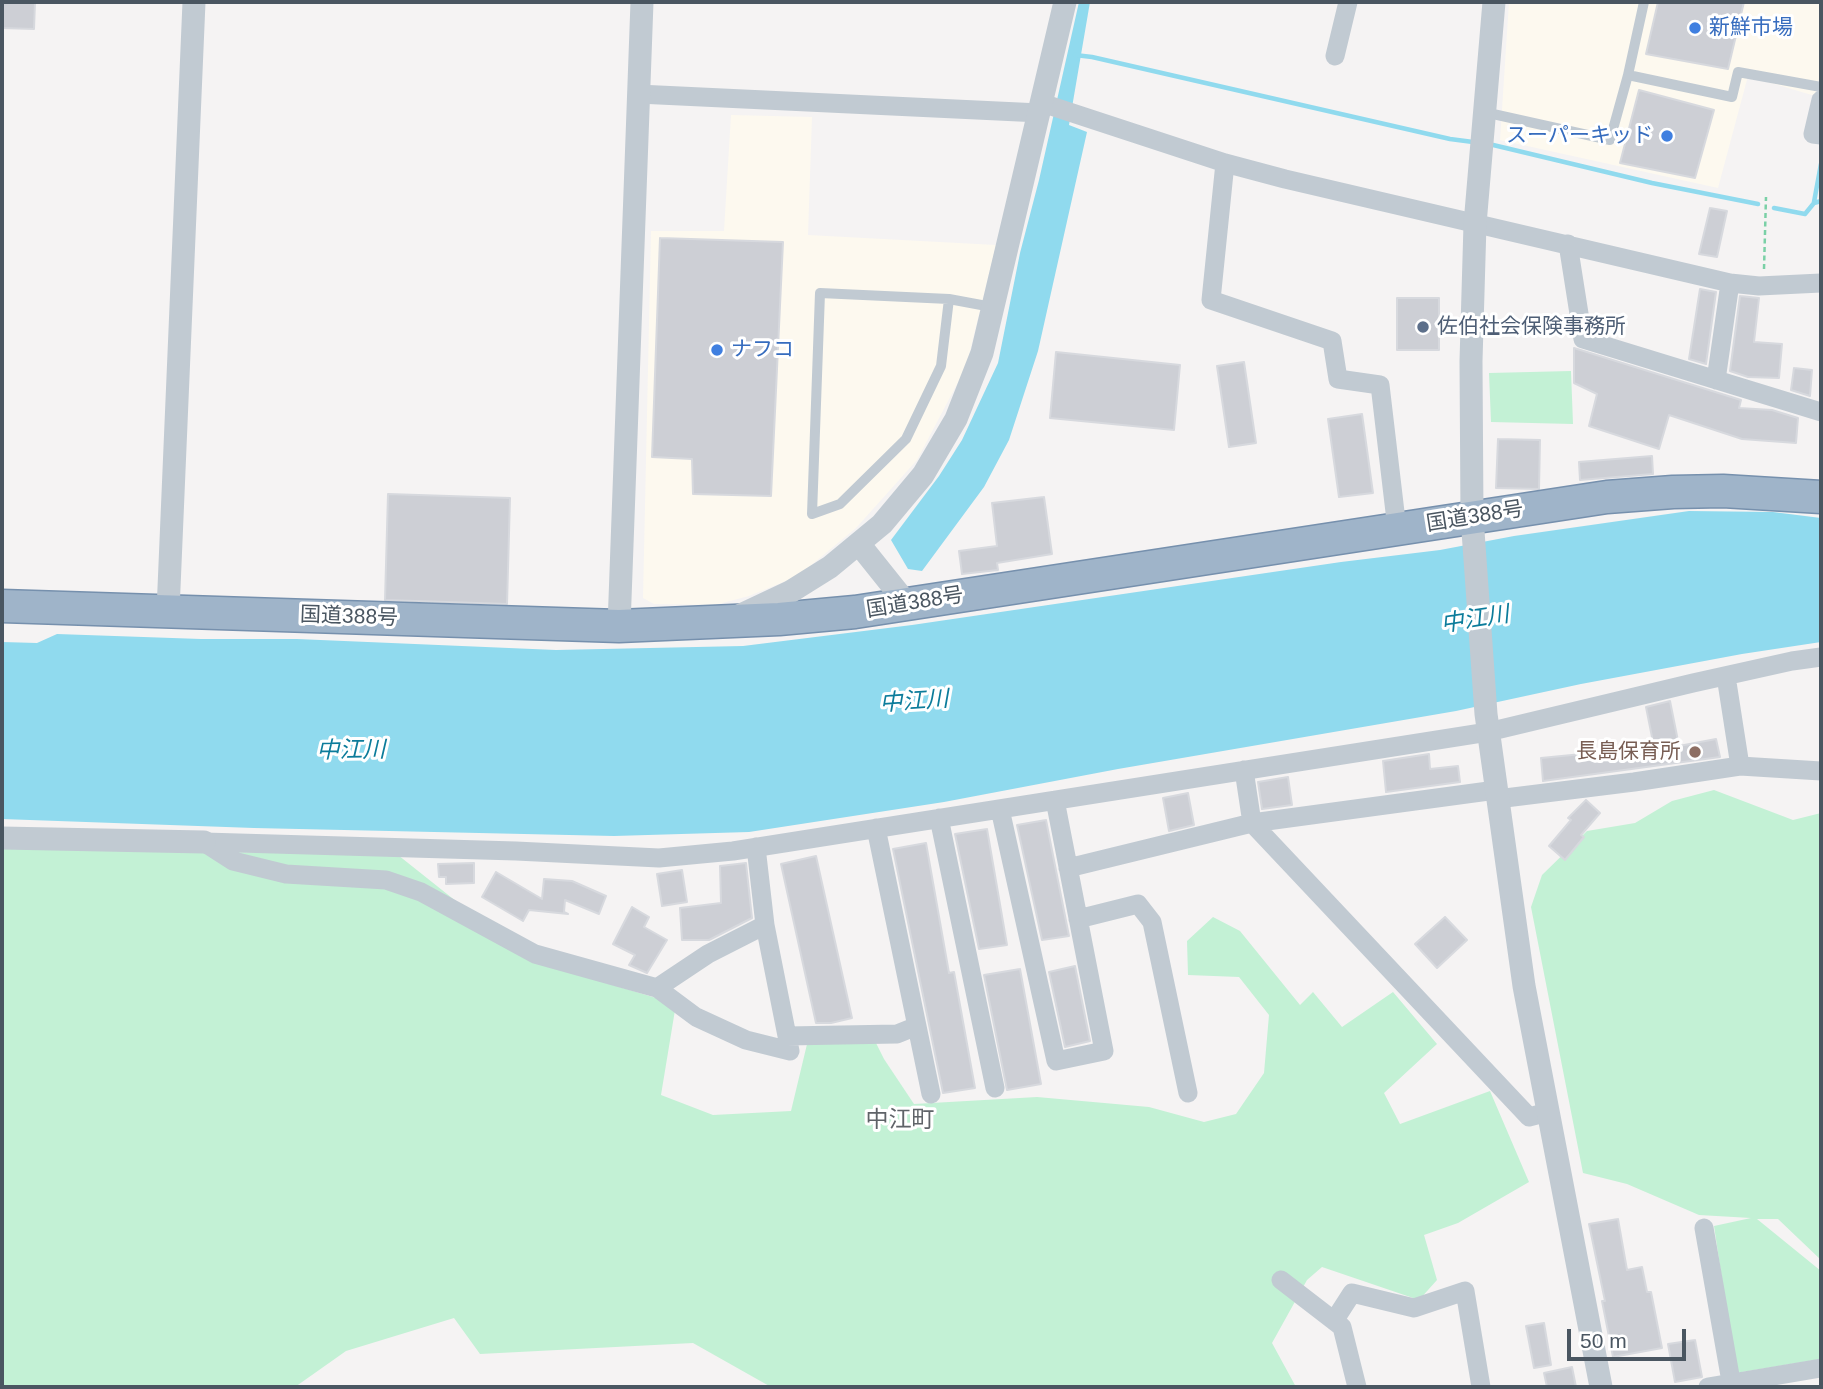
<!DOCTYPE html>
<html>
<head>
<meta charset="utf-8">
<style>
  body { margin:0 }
  #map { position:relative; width:1823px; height:1389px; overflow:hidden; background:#f5f3f3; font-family:Helvetica,sans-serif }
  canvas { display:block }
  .frame { position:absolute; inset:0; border:4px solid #4a5661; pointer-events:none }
  .scale { position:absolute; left:1567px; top:1329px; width:119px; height:32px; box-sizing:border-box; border:4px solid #4a5661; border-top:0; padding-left:9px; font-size:21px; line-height:24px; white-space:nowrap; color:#4a5661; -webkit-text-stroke:5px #fff; paint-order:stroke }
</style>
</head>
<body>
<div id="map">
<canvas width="1823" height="1389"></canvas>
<div class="frame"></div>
<div class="scale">50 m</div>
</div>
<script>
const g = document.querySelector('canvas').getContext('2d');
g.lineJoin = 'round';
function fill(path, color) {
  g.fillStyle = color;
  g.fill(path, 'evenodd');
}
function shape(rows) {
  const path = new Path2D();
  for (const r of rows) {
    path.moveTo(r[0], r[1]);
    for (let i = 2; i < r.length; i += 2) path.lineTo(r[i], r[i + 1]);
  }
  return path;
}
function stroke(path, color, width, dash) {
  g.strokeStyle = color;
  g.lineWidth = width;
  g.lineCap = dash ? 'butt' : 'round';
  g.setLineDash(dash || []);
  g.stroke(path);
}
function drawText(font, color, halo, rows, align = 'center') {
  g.font = font + ' Helvetica,"Noto Sans JP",sans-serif';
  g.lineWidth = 6;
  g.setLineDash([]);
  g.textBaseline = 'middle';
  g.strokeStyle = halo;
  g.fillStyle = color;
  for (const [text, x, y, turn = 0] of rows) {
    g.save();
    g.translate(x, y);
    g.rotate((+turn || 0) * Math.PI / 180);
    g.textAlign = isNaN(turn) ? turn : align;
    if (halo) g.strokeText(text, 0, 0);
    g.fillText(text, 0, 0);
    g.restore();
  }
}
const commercial = shape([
  [1509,2,1821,2,1821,69,1815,96,1748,76,1718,188,1500,140],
  [731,115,812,117,808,235,996,245,966,367,917,460,856,528,798,576,749,596,715,605,654,604,643,598,651,231,724,231]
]);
const green = shape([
  [1571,371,1573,424,1491,422,1489,373],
  [1714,790,1793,820,1821,813,1821,1260,1778,1219,1757,1219,1821,1271,1821,1359,1736,1373,1714,1226,1751,1218,1699,1215,1627,1184,1583,1173,1531,907,1542,875,1587,831,1635,823,1672,801],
  [2,848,398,855,530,960,676,1004,661,1095,713,1115,791,1111,808,1040,873,1037,884,1059,914,1104,1037,1097,1149,1107,1204,1122,1236,1114,1264,1073,1269,1015,1239,977,1188,975,1187,941,1213,917,1240,931,1300,1005,1313,992,1342,1027,1393,992,1437,1044,1384,1093,1400,1124,1490,1091,1529,1182,1458,1223,1424,1235,1437,1280,1419,1300,1322,1267,1307,1280,1272,1343,1296,1387,771,1387,693,1343,480,1354,454,1318,346,1351,295,1387,2,1387]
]);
const water = shape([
  [1079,2,1090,2,1069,125,1087,132,1038,351,1009,440,984,487,922,571,908,569,891,540,939,476,962,440,998,363,1020,253,1039,180],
  [1689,511,1773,512,1821,518,1821,642,1742,654,1581,684,1456,711,1118,769,944,802,749,832,614,836,254,828,2,819,2,642,37,643,57,634,201,639,297,639,556,650,743,646,912,625,1341,562,1440,550,1514,536]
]);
const stream = shape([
  [1075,55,1092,57,1450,139,1473,142],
  [1489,144,1652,183,1758,204],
  [1814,202,1821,164],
  [1774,208,1805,214,1814,203,1821,201]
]);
const building = shape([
  [2,2,35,2,34,29,2,28,2,2],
  [1658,2,1744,2,1728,69,1646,54,1658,2],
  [1639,90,1714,110,1695,178,1620,163,1639,90],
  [1710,208,1727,211,1717,257,1699,254,1710,208],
  [660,238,783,242,771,496,693,494,692,459,652,457,660,238],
  [1700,289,1716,292,1706,364,1689,359,1700,289],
  [1740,296,1759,298,1754,342,1782,344,1779,378,1748,377,1730,371,1740,296],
  [1397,298,1439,298,1439,350,1397,350,1397,298],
  [1574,348,1741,400,1739,408,1772,410,1798,418,1796,443,1742,439,1669,415,1659,449,1589,426,1597,394,1574,383,1574,348],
  [1056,352,1180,365,1174,430,1050,418,1056,352],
  [1244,362,1256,443,1229,447,1217,366,1244,362],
  [1794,368,1812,370,1810,396,1791,390,1794,368],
  [1362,414,1373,493,1339,497,1328,419,1362,414],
  [1498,439,1540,440,1539,489,1496,488,1498,439],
  [1652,456,1653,474,1580,480,1579,462,1652,456],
  [388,494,510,498,507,604,385,600,388,494],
  [1044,497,1052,554,997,563,998,570,962,574,959,551,997,546,992,503,1044,497],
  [1670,701,1679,746,1716,739,1720,757,1543,781,1541,758,1654,747,1646,707,1670,701],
  [1429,754,1430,769,1458,766,1460,782,1386,792,1383,761,1429,754],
  [1288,777,1292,805,1262,809,1258,782,1288,777],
  [1188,793,1194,825,1169,831,1163,798,1188,793],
  [1586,800,1600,813,1581,835,1584,837,1565,860,1549,846,1571,820,1568,818,1586,800],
  [1046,820,1069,936,1042,940,1017,825,1046,820],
  [987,829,1007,945,979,949,955,834,987,829],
  [926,843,949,973,954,972,975,1088,943,1093,893,849,926,843],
  [816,856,852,1018,831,1023,816,1023,781,864,816,856],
  [474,863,474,883,446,884,446,877,439,877,438,864,474,863],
  [746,863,752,918,709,940,682,940,680,908,721,903,720,866,746,863],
  [682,870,687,902,662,906,657,874,682,870],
  [496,872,542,899,544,879,572,881,606,896,599,914,565,900,564,912,568,914,529,910,523,921,482,897,496,872],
  [632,907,649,917,644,927,667,940,647,973,629,965,635,955,613,944,632,907],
  [1445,917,1467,940,1437,968,1415,944,1445,917],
  [1075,966,1090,1041,1065,1047,1049,972,1075,966],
  [1020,969,1041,1084,1007,1090,984,975,1020,969],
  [1618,1219,1627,1270,1642,1267,1647,1292,1651,1292,1662,1348,1613,1357,1602,1301,1605,1301,1589,1224,1618,1219],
  [1544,1323,1551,1365,1534,1368,1526,1326,1544,1323],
  [1695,1340,1702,1377,1675,1382,1668,1344,1695,1340],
  [1572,1367,1576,1387,1547,1387,1544,1373,1572,1367]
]);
const path = shape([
  [1764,269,1766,197]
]);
const service = shape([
  [1628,75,1644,2],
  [1484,112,1610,140,1628,75,1732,97,1738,72,1821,87],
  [949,299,820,293,812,514,840,504,906,439,941,366,949,299,992,307]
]);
const minor = shape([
  [1335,56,1348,2],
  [638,94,1040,113],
  [1821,100,1813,134,1821,135],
  [1042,103,1225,163,1285,179,1730,283,1759,286,1821,283],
  [1225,163,1211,300,1332,341,1338,379,1380,385,1397,529],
  [1568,244,1583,339,1821,412],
  [1716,380,1730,283],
  [1726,676,1740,766],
  [1244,770,1252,823,1529,1117,1548,1112],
  [1497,799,1634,782,1740,766,1821,771],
  [1000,809,1056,1061,1104,1051,1055,800],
  [939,818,995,1088],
  [876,828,931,1094],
  [204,842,516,851,659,858,733,851,1488,732,1693,683,1792,661,1821,657],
  [205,843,233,861,286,874,386,880,421,892,535,954,657,988,696,1017,746,1040,790,1051,765,925,756,847],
  [1068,868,1252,823,1496,790],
  [1078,919,1138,904,1152,922,1188,1093],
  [657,988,708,954,765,925],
  [787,1036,897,1034,917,1026],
  [1704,1228,1732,1387],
  [1281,1280,1342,1327,1357,1387],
  [1334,1321,1352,1293,1414,1308,1465,1291,1481,1387],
  [1708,1387,1821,1368]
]);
const tertiary = shape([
  [1494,2,1475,224,1471,361,1472,517,1486,714,1524,986,1601,1387],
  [859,544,907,604],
  [168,611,194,2],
  [739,616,790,592,830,567,882,524,923,475,956,419,982,353,1065,2],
  [619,626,642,2],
  [2,838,204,842]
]);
const trunk = shape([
  [2,606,619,626,779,619,855,612,1607,497,1673,492,1723,491,1821,497]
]);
const markers = [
  [1695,28,7,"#3f7fe0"],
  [1667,136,7,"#3f7fe0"],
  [1423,327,7,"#5c6f8a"],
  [717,350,7,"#3f7fe0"],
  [1695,752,7,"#8d6e63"]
];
const shopNames = [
  ["新鮮市場",1709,28],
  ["スーパーキッド",1653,136,"right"],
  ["ナフコ",731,350]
];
const serviceNames = [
  ["佐伯社会保険事務所",1437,327]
];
const streetNames = [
  ["国道388号",1475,517,-9],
  ["国道388号",915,603,-9],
  ["国道388号",349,617,2]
];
const educationNames = [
  ["長島保育所",1681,752]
];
const waterNames = [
  ["中江川",1475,620,-9],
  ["中江川",914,702,-4],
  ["中江川",351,751,-1]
];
const neighbourhoodNames = [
  ["中江町",900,1121]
];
fill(commercial, '#fdf9ef');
fill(green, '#c3f1d5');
fill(water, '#90daee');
stroke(stream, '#90daee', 4.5);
fill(building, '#cdcfd5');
stroke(building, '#d7d9de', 2);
stroke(trunk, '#7690ad', 35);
stroke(path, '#7ad0a6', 2.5, [5, 3.5]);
stroke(service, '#c1cad2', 10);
stroke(minor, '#c1cad2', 19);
stroke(tertiary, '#c1cad2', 23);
stroke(trunk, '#9fb4c9', 32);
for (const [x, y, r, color] of markers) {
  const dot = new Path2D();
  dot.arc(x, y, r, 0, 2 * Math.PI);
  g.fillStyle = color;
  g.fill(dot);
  stroke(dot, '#fff', 2.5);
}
drawText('21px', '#366cbe', '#fff', shopNames, 'left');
drawText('21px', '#4e5e75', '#fff', serviceNames, 'left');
drawText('21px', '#4a5661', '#fff', streetNames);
drawText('21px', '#785e54', '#fff', educationNames, 'right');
drawText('italic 23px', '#0c7c9b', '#fff', waterNames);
drawText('23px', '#5f6368', '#fff', neighbourhoodNames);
</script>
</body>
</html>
